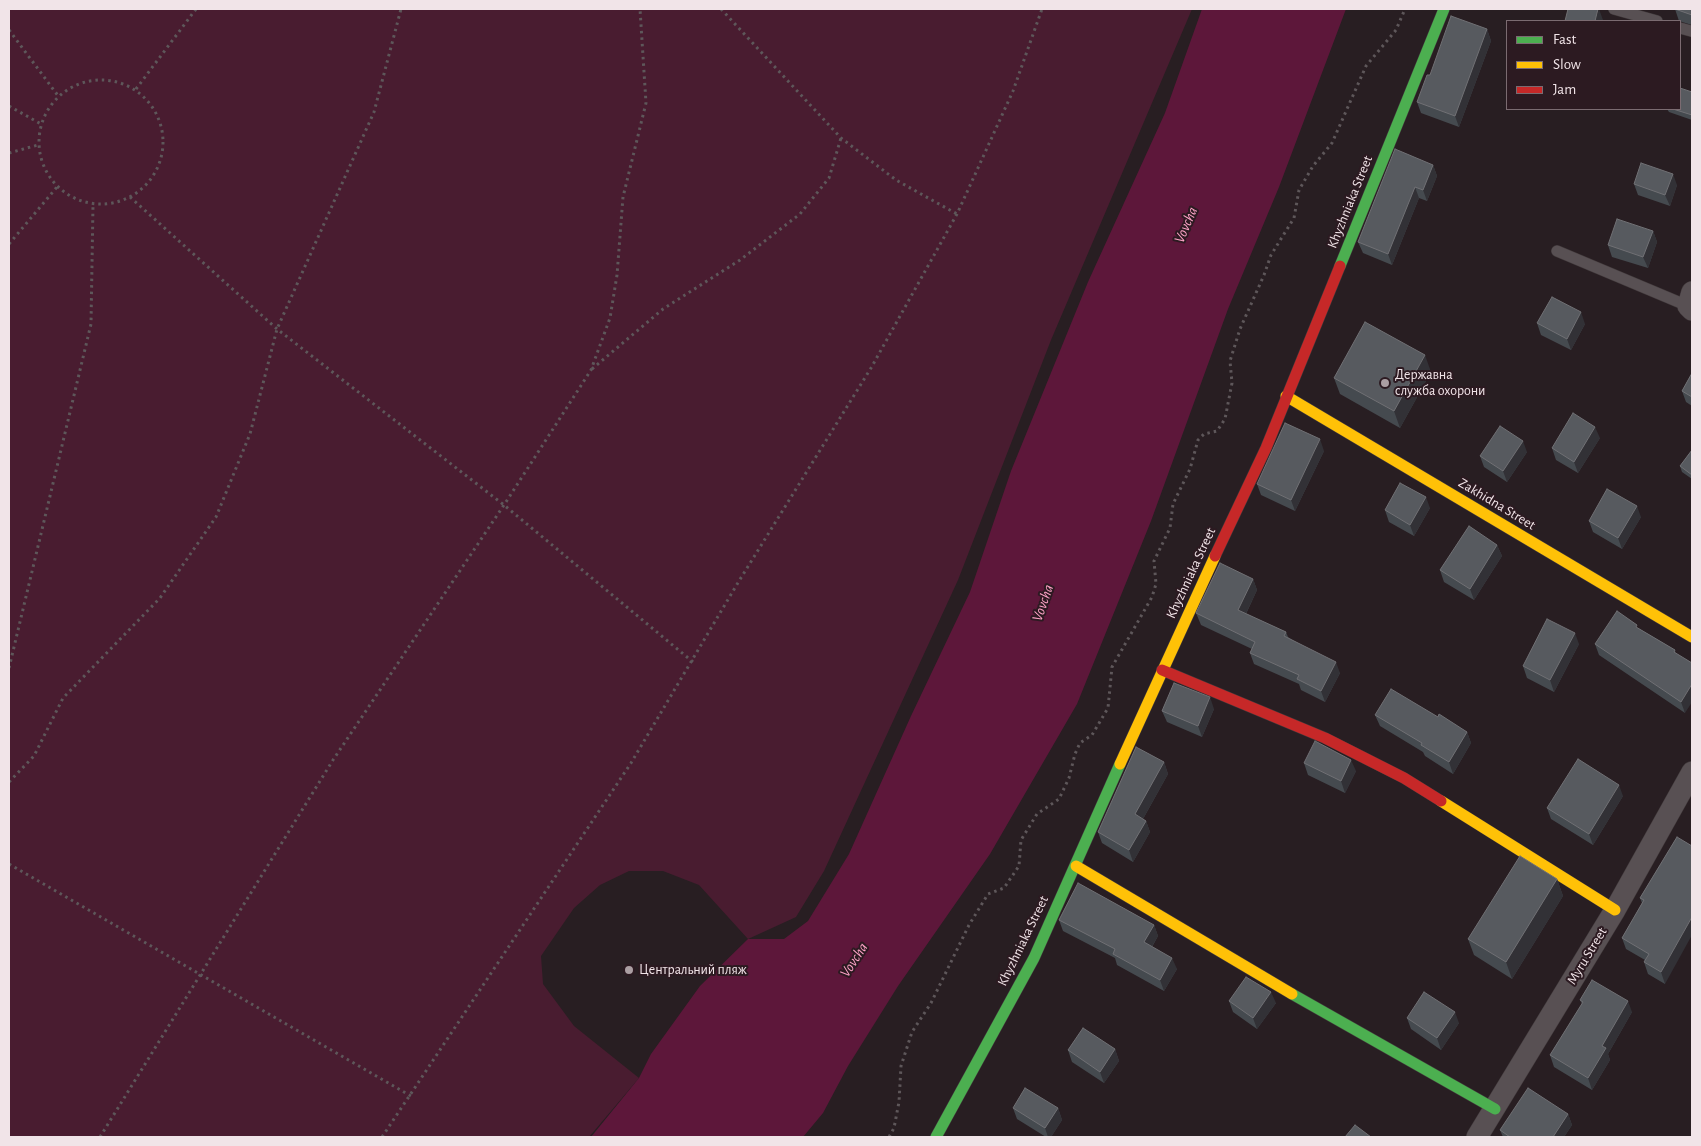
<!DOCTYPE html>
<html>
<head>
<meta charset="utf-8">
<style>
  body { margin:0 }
  #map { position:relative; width:1701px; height:1146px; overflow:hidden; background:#281e22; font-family:"Alegreya Sans",sans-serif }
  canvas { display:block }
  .frame { position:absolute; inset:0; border:10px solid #f1e4e8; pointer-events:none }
  .legend { position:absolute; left:1506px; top:20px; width:175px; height:90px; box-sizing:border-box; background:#2c1a21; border:1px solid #7b6b71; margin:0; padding:6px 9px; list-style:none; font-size:15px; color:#f1e4e8 }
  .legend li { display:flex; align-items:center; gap:10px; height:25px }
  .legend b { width:25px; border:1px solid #7b6b71 }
</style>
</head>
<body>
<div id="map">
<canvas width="1701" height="1146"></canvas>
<div class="frame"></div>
<ul class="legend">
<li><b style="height:6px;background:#4caf50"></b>Fast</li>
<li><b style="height:6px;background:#ffc107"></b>Slow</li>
<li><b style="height:6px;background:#c62828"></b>Jam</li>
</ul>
</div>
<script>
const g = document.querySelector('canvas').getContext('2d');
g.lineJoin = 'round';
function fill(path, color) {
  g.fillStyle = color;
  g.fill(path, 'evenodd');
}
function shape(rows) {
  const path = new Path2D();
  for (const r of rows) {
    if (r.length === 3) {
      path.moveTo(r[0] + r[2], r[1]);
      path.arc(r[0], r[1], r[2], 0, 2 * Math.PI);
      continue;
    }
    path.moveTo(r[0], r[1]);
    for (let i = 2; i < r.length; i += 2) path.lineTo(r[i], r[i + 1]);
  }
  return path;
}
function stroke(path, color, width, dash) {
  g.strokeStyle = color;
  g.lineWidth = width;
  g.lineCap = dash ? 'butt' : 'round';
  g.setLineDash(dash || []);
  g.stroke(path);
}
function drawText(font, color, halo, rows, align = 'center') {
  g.font = font + ' "Alegreya Sans",sans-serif';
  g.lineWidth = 4;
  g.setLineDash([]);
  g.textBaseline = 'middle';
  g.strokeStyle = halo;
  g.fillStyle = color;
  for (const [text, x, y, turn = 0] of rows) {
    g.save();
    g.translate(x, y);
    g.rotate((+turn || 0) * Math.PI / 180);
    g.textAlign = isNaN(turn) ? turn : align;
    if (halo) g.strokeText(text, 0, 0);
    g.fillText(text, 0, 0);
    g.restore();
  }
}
const green = shape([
  [9,9,1192,9,1051,340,958,580,824,871,796,917,748,939,699,885,663,871,629,871,600,885,574,908,541,956,543,984,574,1026,639,1078,589,1137,9,1137]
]);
const water = shape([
  [1202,9,1346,9,1279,187,1228,309,1151,521,1077,704,990,854,898,986,848,1066,823,1113,803,1137,591,1137,639,1078,651,1054,700,986,748,939,784,939,808,921,849,854,911,716,970,592,1011,471,1088,282,1165,113]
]);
const path = shape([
  [721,9,841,138,896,180,957,214],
  [9,30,59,97],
  [101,142,62],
  [136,89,196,9],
  [9,106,41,124],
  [9,153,38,145],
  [130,197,277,329,504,505,693,662],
  [9,244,57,187],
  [592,369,663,309,740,260,800,214,829,178,841,138],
  [9,668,91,324,93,205],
  [9,782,34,756,63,698,160,598,216,517,250,434,277,329,374,112,401,9],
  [9,864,411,1096],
  [100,1137,333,760,504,505,591,370,610,318,617,275,623,197,646,103,640,9],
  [382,1137,631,763,739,581,871,368,957,214,1013,91,1042,9],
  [889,1137,894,1128,899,1102,901,1066,912,1032,931,1003,969,925,988,894,1004,888,1019,866,1021,840,1037,814,1059,799,1069,778,1075,754,1080,743,1092,735,1108,708,1112,667,1152,597,1156,584,1154,561,1170,528,1173,504,1190,469,1198,440,1204,434,1217,431,1225,419,1232,383,1230,361,1240,329,1264,275,1271,255,1294,218,1299,190,1313,166,1332,143,1366,66,1396,30,1405,9]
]);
const lane = shape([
  [1614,9,1657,21],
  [1680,28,1691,31],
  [1557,251,1688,306]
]);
const street = shape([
  [1692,292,1688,306,1692,310],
  [1477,1137,1615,910,1692,772]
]);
const fast = shape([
  [1340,266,1444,9],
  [1292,994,1495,1109],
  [936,1137,1034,958,1120,764]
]);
const slow = shape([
  [1286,396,1692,637],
  [1120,764,1215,556],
  [1441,801,1615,910],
  [1076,866,1292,994]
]);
const jam = shape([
  [1215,556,1266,448,1340,266],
  [1162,670,1325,738,1404,778,1441,801]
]);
const wall = shape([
  [1675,9,1692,9,1692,25,1679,21],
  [1487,29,1491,41,1459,127,1421,113,1417,102,1430,75],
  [1692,92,1692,120,1669,112,1667,109,1680,109],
  [1433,165,1437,176,1427,201,1419,198,1392,265,1363,253,1358,242],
  [1634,184,1677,185,1670,206,1638,195],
  [1653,231,1657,242,1648,268,1612,257,1608,245],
  [1537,323,1585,324,1571,350,1541,335],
  [1431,372,1400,428,1340,394,1334,378],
  [1692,373,1692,406,1686,402,1682,391],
  [1600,438,1578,473,1556,460,1552,448],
  [1692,450,1692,479,1682,472,1680,466],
  [1324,451,1295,511,1261,495,1257,484],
  [1527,452,1507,482,1484,467,1480,456],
  [1430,508,1414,536,1389,522,1385,510],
  [1641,517,1622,549,1593,532,1589,521],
  [1497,545,1502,556,1474,600,1444,582,1440,570],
  [1253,579,1257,590,1246,614,1286,632,1288,637,1340,673,1325,702,1301,690,1299,684,1254,664,1250,653,1252,649,1201,625,1196,613],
  [1638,628,1675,650,1685,713,1599,655,1595,644],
  [1579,644,1554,692,1527,678,1523,666],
  [1214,709,1202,737,1167,722,1162,711],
  [1375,715,1438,717,1467,732,1471,743,1453,774,1425,756,1423,752,1380,726],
  [1164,762,1168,774,1143,819,1146,821,1150,832,1133,862,1102,843,1098,832],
  [1304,763,1356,771,1345,793,1308,775],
  [1623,796,1593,845,1551,819,1547,808],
  [1677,837,1665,984,1648,974,1644,962,1645,960,1626,949,1622,938,1642,903,1640,898],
  [1557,879,1563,896,1512,979,1474,955,1468,939],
  [1059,920,1154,925,1158,936,1152,947,1177,969,1164,991,1117,965,1115,958,1063,931],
  [1580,1000,1632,1012,1608,1054,1610,1060,1592,1090,1554,1067,1550,1055,1582,1004],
  [1229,1001,1276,1003,1257,1029,1233,1012],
  [1407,1018,1459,1023,1441,1050,1411,1029],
  [1115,1049,1119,1061,1104,1083,1072,1062,1068,1050],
  [1013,1108,1058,1108,1062,1120,1051,1137,1046,1137,1017,1119],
  [1568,1114,1572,1125,1564,1137,1503,1137,1500,1130]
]);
const shadedWall = shape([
  [1599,9,1603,20,1602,21,1595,21],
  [1487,29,1491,41,1459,127,1455,116],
  [1433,165,1437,176,1427,201,1423,190],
  [1673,174,1677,185,1670,206,1665,195],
  [1415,187,1419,198,1392,265,1388,254],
  [1653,231,1657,242,1648,268,1643,257],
  [1581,312,1585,324,1571,350,1567,339],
  [1425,355,1431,372,1400,428,1394,411],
  [1595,427,1600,438,1578,473,1574,462],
  [1320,439,1324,451,1295,511,1291,500],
  [1523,441,1527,452,1507,482,1503,471],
  [1426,497,1430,508,1414,536,1410,525],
  [1637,506,1641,517,1622,549,1618,538],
  [1497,545,1502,556,1474,600,1470,589],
  [1253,579,1257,590,1242,622,1238,610],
  [1575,633,1579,644,1554,692,1550,680],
  [1336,662,1340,673,1325,702,1321,691],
  [1692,684,1692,702,1685,713,1681,702],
  [1210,697,1214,709,1202,737,1198,726],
  [1467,732,1471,743,1453,774,1449,762],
  [1351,760,1356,771,1345,793,1341,781],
  [1164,762,1168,774,1139,826,1135,814],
  [1619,785,1623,796,1593,845,1589,834],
  [1146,821,1150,832,1133,862,1129,850],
  [1557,879,1563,896,1512,979,1506,962],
  [1692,917,1692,935,1665,984,1661,972],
  [1154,925,1158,936,1148,953,1144,942],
  [1172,958,1177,969,1164,991,1160,980],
  [1271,992,1276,1003,1257,1029,1253,1018],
  [1628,1001,1632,1012,1608,1054,1610,1060,1592,1090,1588,1078,1602,1046],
  [1455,1012,1459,1023,1441,1050,1437,1038],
  [1115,1049,1119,1061,1104,1083,1100,1072],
  [1058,1108,1062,1120,1051,1137,1048,1137,1045,1128],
  [1568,1114,1572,1125,1564,1137,1553,1137]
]);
const building = shape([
  [1568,9,1598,9,1595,21,1565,21,1568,9],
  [1675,9,1692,9,1692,15,1675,9],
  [1451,16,1487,29,1455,116,1417,102,1427,75,1430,75,1451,16],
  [1680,88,1692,92,1692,115,1673,109,1680,109,1680,88],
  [1395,149,1433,165,1423,190,1415,187,1388,254,1358,242,1395,149],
  [1641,163,1673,174,1665,195,1634,184,1641,163],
  [1617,219,1653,231,1643,257,1608,245,1617,219],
  [1552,297,1581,312,1567,339,1537,323,1552,297],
  [1365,322,1425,355,1394,411,1334,378,1365,322],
  [1692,373,1692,397,1682,391,1692,373],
  [1573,413,1595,427,1574,462,1552,448,1573,413],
  [1285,423,1320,439,1291,500,1257,484,1285,423],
  [1500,426,1523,441,1503,471,1480,456,1500,426],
  [1692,450,1692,475,1680,466,1692,450],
  [1400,483,1426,497,1410,525,1385,510,1400,483],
  [1607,489,1637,506,1618,538,1589,521,1607,489],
  [1469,526,1497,545,1470,589,1440,570,1469,526],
  [1220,563,1253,579,1238,610,1286,632,1284,636,1336,662,1321,691,1297,679,1299,675,1250,653,1255,642,1196,613,1220,563],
  [1617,611,1637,625,1636,627,1675,650,1674,652,1692,663,1692,684,1681,702,1595,644,1617,611],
  [1547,619,1575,633,1550,680,1523,666,1547,619],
  [1174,683,1210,697,1198,726,1162,711,1174,683],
  [1391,689,1438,717,1439,714,1467,732,1449,762,1421,745,1422,743,1375,715,1391,689],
  [1315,741,1351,760,1341,781,1304,763,1315,741],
  [1136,747,1164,762,1135,814,1146,821,1129,850,1098,832,1136,747],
  [1578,759,1619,785,1589,834,1547,808,1578,759],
  [1677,837,1692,846,1692,917,1661,972,1644,962,1649,954,1622,938,1644,900,1640,898,1677,837],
  [1520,856,1557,879,1506,962,1468,939,1520,856],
  [1078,883,1154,925,1144,942,1172,958,1160,980,1113,954,1115,949,1059,920,1078,883],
  [1246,977,1271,992,1253,1018,1229,1001,1246,977],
  [1592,980,1628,1001,1602,1046,1606,1048,1588,1078,1550,1055,1583,1002,1580,1000,1592,980],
  [1424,992,1455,1012,1437,1038,1407,1018,1424,992],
  [1083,1028,1115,1049,1100,1072,1068,1050,1083,1028],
  [1025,1088,1058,1108,1045,1128,1013,1108,1025,1088],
  [1528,1088,1568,1114,1553,1137,1510,1137,1500,1130,1528,1088],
  [1355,1125,1371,1137,1345,1137,1355,1125]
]);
const markers = [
  [1385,383,5,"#ab9fa3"],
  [629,970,5,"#ab9fa3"]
];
const streetNames = [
  ["Khyzhniaka Street",1350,202,-68],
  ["Zakhidna Street",1497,504,31],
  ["Khyzhniaka Street",1191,573,-65],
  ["Khyzhniaka Street",1023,941,-64],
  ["Myru Street",1587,956,-59]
];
const poiNames = [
  ["Державна",1395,375],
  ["служба охорони",1395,391],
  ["Центральний пляж",639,970]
];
const waterNames = [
  ["Vovcha",1186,225,-67],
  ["Vovcha",1043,603,-71],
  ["Vovcha",854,960,-57]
];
fill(green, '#491c30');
fill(water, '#5d173a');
stroke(lane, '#41393b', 12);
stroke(street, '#41393b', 22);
stroke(fast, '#41393b', 12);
stroke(slow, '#41393b', 12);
stroke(jam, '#41393b', 12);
stroke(path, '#5e575a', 3, [2.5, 4]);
stroke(lane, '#585053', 11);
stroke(street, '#585053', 21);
stroke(fast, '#4caf50', 11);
stroke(slow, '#ffc107', 11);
stroke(jam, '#c62828', 11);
fill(wall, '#454a4f');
fill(shadedWall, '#323136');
fill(building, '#575a5f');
stroke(building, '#707074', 1);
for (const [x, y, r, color] of markers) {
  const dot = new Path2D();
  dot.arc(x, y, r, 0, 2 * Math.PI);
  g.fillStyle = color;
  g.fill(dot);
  stroke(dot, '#2c1a21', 2);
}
drawText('14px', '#f1e4e8', '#2c1a21', streetNames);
drawText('14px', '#f1e4e8', '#2c1a21', poiNames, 'left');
drawText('italic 15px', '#fea3c7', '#2c1a21', waterNames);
</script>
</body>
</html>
